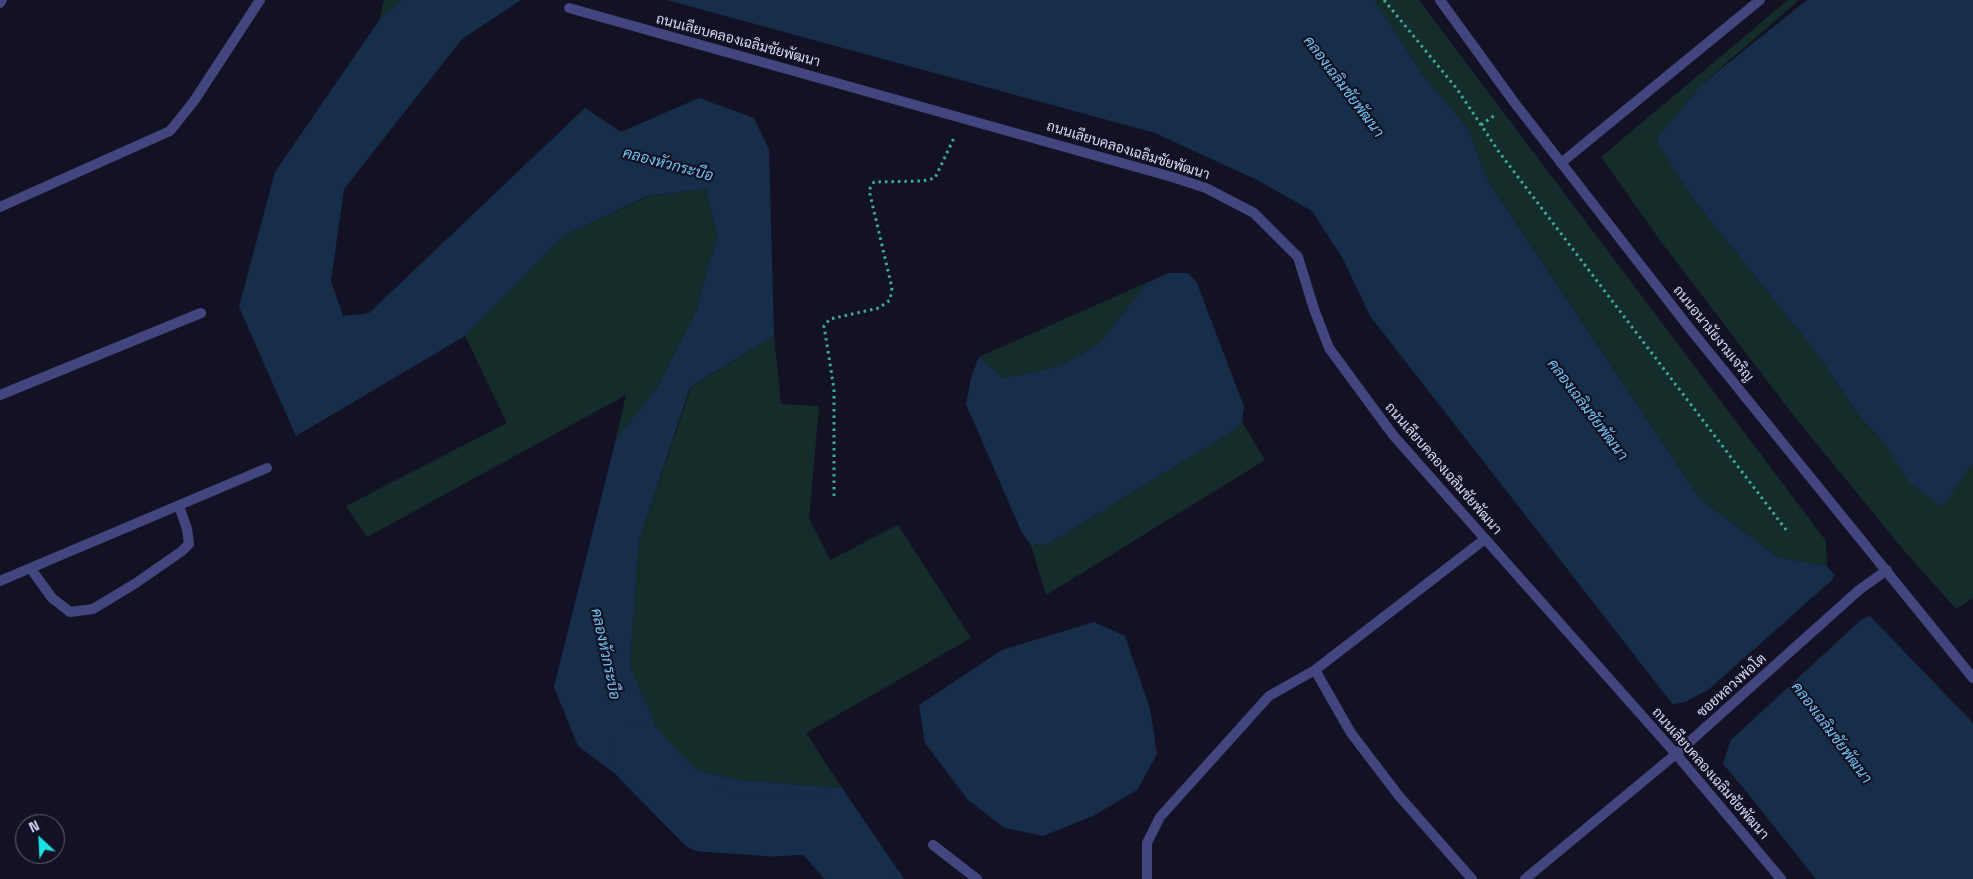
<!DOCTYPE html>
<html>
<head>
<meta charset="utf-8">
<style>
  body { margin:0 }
  #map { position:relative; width:1973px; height:879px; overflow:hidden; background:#131224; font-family:"Space Grotesk",sans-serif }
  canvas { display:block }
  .north { position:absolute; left:15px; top:814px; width:50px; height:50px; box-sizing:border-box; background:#131224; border:1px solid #63627a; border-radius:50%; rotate:335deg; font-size:14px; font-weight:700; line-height:20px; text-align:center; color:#dad9fb }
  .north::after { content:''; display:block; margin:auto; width:18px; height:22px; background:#1ae3e5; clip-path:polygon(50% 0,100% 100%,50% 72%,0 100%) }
</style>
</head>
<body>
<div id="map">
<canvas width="1973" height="879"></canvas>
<div class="north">N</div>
</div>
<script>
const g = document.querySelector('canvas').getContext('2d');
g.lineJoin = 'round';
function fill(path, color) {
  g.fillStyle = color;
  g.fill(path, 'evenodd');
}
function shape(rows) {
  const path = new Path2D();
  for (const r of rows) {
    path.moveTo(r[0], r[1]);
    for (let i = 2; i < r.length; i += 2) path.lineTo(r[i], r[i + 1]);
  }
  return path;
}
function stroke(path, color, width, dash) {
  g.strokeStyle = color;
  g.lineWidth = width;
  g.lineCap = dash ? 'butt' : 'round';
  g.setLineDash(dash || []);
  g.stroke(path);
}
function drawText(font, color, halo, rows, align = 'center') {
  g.font = font + ' "Space Grotesk",Sarabun,sans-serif';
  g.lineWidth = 4.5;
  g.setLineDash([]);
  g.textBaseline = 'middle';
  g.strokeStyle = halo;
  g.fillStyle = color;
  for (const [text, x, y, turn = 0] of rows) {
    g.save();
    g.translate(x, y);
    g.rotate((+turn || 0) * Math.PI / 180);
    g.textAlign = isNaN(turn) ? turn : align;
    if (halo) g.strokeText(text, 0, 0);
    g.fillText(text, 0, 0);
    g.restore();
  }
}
const green = shape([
  [384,0,402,0,380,19],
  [1374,0,1419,0,1826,541,1827,566,1778,557,1700,499,1489,183,1467,127,1425,78],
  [1788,0,1799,0,1701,85,1657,140,1693,199,1818,355,1859,416,1881,438,1968,469,1973,464,1973,598,1956,609,1902,548,1794,416,1662,243,1601,157],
  [706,189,717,236,695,314,656,389,616,439,626,395,367,537,346,506,507,423,465,336,563,236,649,196],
  [1148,282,1098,345,1057,367,1004,378,979,357],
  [774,336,781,404,819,406,809,519,830,560,898,525,971,638,806,733,842,788,739,780,690,768,658,730,630,666,639,541,691,387],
  [1242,422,1265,460,1046,595,1031,545,1048,544,1233,431]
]);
const water = shape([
  [402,0,521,0,462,39,344,189,331,281,343,316,369,313,585,108,621,132,699,98,754,118,769,150,774,336,690,387,639,541,630,666,658,730,690,768,739,780,842,788,904,879,839,879,812,838,656,804,578,746,554,687,616,439,656,389,695,314,717,236,706,189,648,196,563,236,465,336,296,436,239,307,275,172,380,19],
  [667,0,1374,0,1425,78,1467,127,1489,183,1700,499,1778,557,1827,566,1869,615,1973,723,1973,879,1816,879,1745,790,1671,702,1370,316,1343,259,1312,211,1259,181,1155,133],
  [1807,0,1973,0,1973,464,1968,469,1943,507,1909,482,1881,438,1859,416,1818,355,1693,199,1656,140,1701,85],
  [1169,273,1188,273,1197,283,1244,407,1242,422,1233,431,1048,544,1031,545,1022,533,966,404,971,378,979,357,1004,378,1057,367,1098,345,1148,282],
  [1094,622,1125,636,1150,709,1157,754,1137,790,1093,816,1043,836,1005,828,968,800,925,743,919,705,1002,650]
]);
const pier = shape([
  [1836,573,1872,615,1862,619,1731,740,1722,766,1670,705,1685,702,1708,690,1832,580]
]);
const river = shape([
  [639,753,643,759,704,821,774,826,816,823,865,879]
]);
const path = shape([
  [1384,0,1457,89,1499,152,1787,531],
  [1481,125,1495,115],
  [834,496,834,389,824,326,830,319,879,308,890,300,892,288,869,190,874,182,923,181,935,178,954,138]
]);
const service = shape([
  [1315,670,1351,733,1399,796,1472,879],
  [933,845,977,879],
  [1147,879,1147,843,1160,817,1269,696,1315,670,1485,539]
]);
const minor = shape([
  [0,3,2,0],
  [569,8,1172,177,1206,188,1254,213,1298,257,1314,309,1329,348,1393,435,1676,754,1781,879],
  [1561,163,1760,0],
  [0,207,170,131,194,101,260,0],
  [0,395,201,313],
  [31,569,52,598,70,612,93,609,136,583,182,551,189,544,187,529,179,506],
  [0,581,267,468],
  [1525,879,1676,754,1859,590,1887,570]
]);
const tertiary = shape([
  [1440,0,1514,102,1687,325,1973,678]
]);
const streetNames = [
  ["ถนนเลียบคลองเฉลิมชัยพัฒนา",738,41,15],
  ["ถนนเลียบคลองเฉลิมชัยพัฒนา",1128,151,17],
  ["ถนนอนามัยงามเจริญ",1713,334,51],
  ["ถนนเลียบคลองเฉลิมชัยพัฒนา",1443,469,49],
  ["ซอยหลวงพ่อโต",1732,686,-42],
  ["ถนนเลียบคลองเฉลิมชัยพัฒนา",1710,774,49]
];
const waterNames = [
  ["คลองเฉลิมชัยพัฒนา",1343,87,53],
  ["คลองหัวกระบือ",668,165,15],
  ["คลองเฉลิมชัยพัฒนา",1587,410,53],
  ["คลองหัวกระบือ",605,654,78],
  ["คลองเฉลิมชัยพัฒนา",1831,733,53]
];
fill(green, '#152d2a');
fill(water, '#162e4a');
fill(pier, '#131224');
stroke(river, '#162e4a', 61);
stroke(path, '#3dab9a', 3, [2.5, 4]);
stroke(service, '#42457e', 10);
stroke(minor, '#42457e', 10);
stroke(tertiary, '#42457e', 10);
drawText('14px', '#dad9fb', '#131224', streetNames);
drawText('italic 15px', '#73c1ef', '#131224', waterNames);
</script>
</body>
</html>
